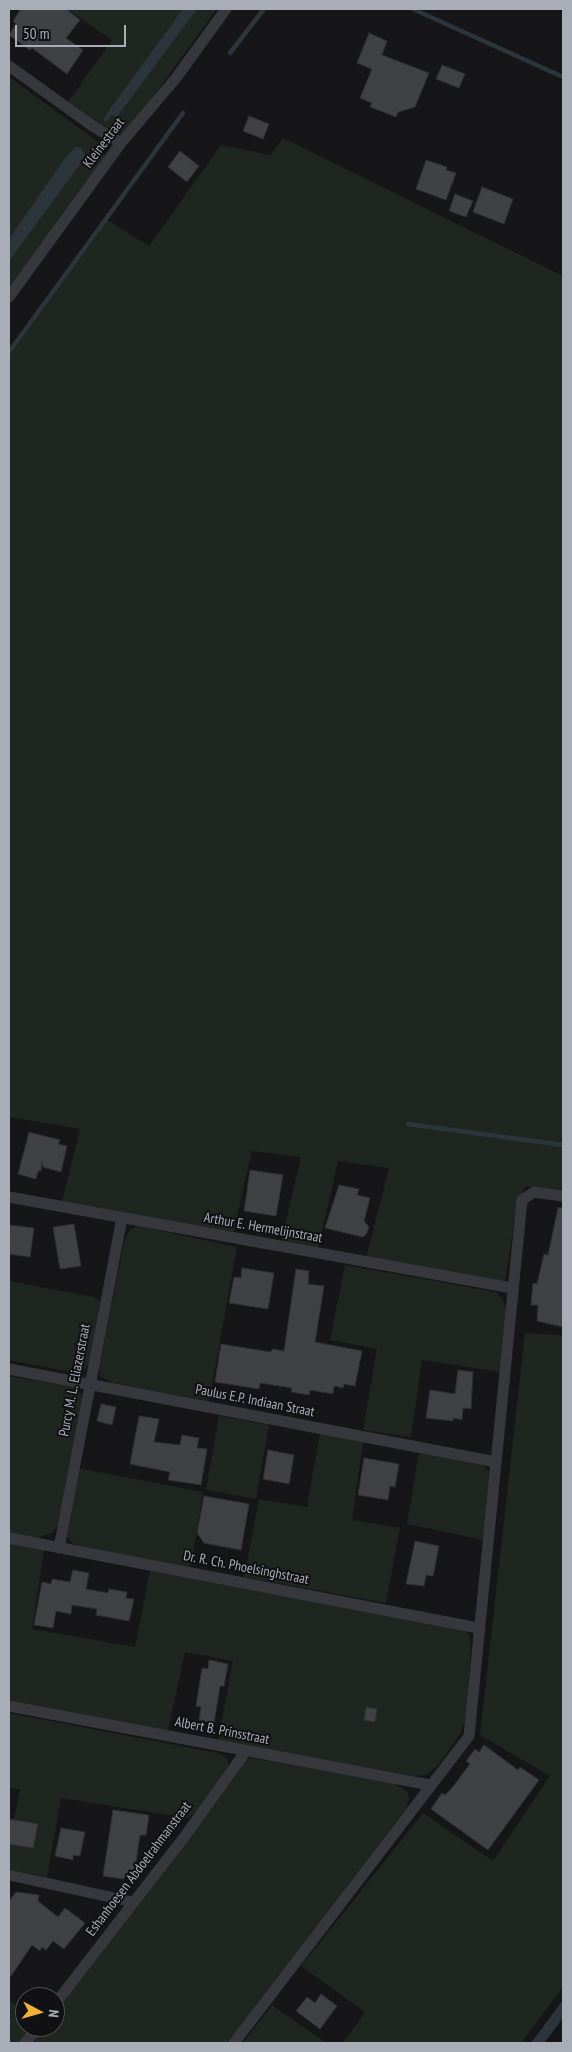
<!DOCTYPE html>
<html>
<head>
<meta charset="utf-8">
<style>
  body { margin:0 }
  #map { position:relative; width:572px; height:2052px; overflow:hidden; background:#161618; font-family:"PT Sans Narrow",sans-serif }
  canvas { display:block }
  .frame { position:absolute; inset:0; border:10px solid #a8adb8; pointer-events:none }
  .north { position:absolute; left:15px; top:1987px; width:50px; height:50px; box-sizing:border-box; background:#111113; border:1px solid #4d4f55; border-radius:50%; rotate:96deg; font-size:14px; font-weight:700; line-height:20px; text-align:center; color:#a8adb8 }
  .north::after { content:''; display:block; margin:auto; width:18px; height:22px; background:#f2b134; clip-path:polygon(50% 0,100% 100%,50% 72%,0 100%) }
  .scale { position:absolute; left:15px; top:25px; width:111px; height:22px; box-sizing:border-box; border:2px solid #a8adb8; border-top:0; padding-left:6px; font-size:15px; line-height:18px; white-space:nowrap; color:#a8adb8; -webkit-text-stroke:4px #111113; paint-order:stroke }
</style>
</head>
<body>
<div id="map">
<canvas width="572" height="2052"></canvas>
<div class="frame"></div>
<div class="north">N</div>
<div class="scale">50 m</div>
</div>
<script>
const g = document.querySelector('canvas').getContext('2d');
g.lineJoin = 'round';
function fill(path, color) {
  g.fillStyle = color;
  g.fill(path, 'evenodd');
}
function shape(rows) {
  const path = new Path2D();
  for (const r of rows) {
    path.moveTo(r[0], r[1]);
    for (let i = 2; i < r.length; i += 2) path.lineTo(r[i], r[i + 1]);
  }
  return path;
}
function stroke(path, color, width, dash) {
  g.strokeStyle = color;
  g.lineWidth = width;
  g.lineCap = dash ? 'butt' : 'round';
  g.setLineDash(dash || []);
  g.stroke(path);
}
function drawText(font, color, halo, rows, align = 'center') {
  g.font = font + ' "PT Sans Narrow",sans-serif';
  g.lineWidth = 4;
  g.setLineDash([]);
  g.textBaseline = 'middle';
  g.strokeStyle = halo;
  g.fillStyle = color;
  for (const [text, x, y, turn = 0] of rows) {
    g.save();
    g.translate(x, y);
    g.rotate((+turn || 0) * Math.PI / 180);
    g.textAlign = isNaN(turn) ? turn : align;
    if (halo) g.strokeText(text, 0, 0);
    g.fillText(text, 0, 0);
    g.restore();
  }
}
const green = shape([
  [67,9,217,9,133,124,125,133,115,135,66,105,112,40],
  [9,77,97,141,102,146,105,155,9,294],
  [283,138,563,276,563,1190,526,1186,517,1201,506,1278,503,1282,366,1258,389,1168,338,1161,318,1249,281,1242,301,1157,252,1151,233,1233,62,1201,80,1129,9,1117,9,352,106,219,149,246,221,145,270,155],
  [138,1226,237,1247,209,1401,113,1383,100,1376,99,1367,125,1238,131,1229],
  [345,1265,496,1292,503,1299,506,1310,500,1372,422,1360,411,1437,363,1430,377,1349,330,1340],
  [9,1281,94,1297,100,1302,89,1363,84,1370,76,1373,9,1360],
  [525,1333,563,1335,563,1987,521,2043,343,2043,365,2012,301,1966,423,1813,493,1861,550,1776,480,1735],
  [9,1376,75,1387,81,1394,83,1404,58,1525,52,1533,35,1539,9,1533],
  [219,1416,269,1425,256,1499,206,1490],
  [320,1433,363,1442,352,1520,400,1528,386,1603,244,1577,259,1499,307,1507],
  [419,1453,482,1465,489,1472,491,1481,484,1540,407,1524],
  [77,1468,203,1492,191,1567,78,1546,71,1542,67,1537],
  [9,1543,44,1549,32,1629,135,1647,150,1571,463,1629,469,1635,471,1644,466,1718,460,1734,439,1764,427,1774,416,1776,218,1741,233,1661,185,1652,168,1731,9,1700],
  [9,1713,212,1752,223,1755,228,1760,228,1767,198,1809,188,1818,61,1798,47,1877,9,1869,9,1843,20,1790,9,1787],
  [251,1758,393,1783,407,1791,409,1798,407,1807,228,2043,32,2043,44,2027,55,2027,55,2013,245,1760],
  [9,2000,25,2012,25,2027,31,2027,19,2043,9,2043],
  [272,2005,326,2043,243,2043]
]);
const water = shape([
  [183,9,197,9,116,118,110,113,110,109],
  [76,147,81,148,86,156,9,261,9,239,65,158],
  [563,2000,563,2018,544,2043,531,2043]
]);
const stream = shape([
  [413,9,563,77],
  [230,53,264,9],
  [106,119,113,109],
  [9,352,183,113],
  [408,1124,563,1145]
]);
const building = shape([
  [21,9,66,9,80,20,66,38,83,50,67,74,32,48,30,50,9,35,16,24,13,21,21,9],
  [369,33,387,41,382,55,429,73,415,107,398,112,396,117,370,107,372,103,360,98,372,69,357,63,369,33],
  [442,65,465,74,459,88,436,79,442,65],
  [249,116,269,124,263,139,243,131,249,116],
  [180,151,199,166,187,182,168,167,180,151],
  [426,160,447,167,446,170,456,173,446,200,416,189,426,160],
  [482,187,513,199,504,224,473,212,482,187],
  [455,194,473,201,466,217,449,211,455,194],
  [29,1132,60,1140,58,1144,67,1146,61,1172,43,1167,42,1161,41,1171,38,1171,36,1179,18,1174,29,1132],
  [250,1170,283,1175,276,1216,244,1211,250,1170],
  [339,1185,359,1189,357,1195,370,1198,364,1221,369,1227,367,1233,363,1237,325,1228,339,1185],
  [558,1208,563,1208,563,1327,537,1321,538,1305,531,1305,533,1283,537,1284,544,1254,548,1255,558,1208],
  [74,1224,81,1266,60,1269,53,1227,74,1224],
  [9,1225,34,1228,30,1257,9,1254,9,1225],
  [242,1268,274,1273,268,1309,229,1303,234,1277,241,1278,242,1268],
  [296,1269,309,1271,308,1284,324,1286,315,1342,362,1351,355,1386,344,1384,343,1388,334,1386,333,1394,310,1390,309,1395,291,1392,292,1388,260,1383,259,1389,215,1382,221,1344,271,1352,272,1349,284,1351,296,1269],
  [458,1370,473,1372,471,1409,463,1408,462,1420,453,1418,453,1421,426,1418,430,1390,455,1394,458,1370],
  [101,1404,116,1407,112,1425,97,1421,101,1404],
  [139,1416,159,1419,154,1442,180,1445,182,1435,199,1438,197,1448,207,1449,201,1485,168,1480,170,1472,130,1464,139,1416],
  [268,1450,294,1455,289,1484,263,1479,268,1450],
  [364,1458,399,1464,395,1487,390,1486,388,1500,358,1495,364,1458],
  [204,1496,249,1504,241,1550,204,1543,197,1533,204,1496],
  [415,1541,439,1546,433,1576,426,1575,424,1586,406,1584,415,1541],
  [73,1570,89,1573,86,1589,108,1593,109,1589,127,1592,126,1598,134,1599,129,1621,96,1615,97,1609,72,1605,71,1614,56,1611,53,1628,34,1625,42,1582,51,1584,52,1579,70,1582,73,1570],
  [209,1660,228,1664,224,1686,220,1686,214,1723,199,1720,201,1707,196,1706,202,1668,208,1669,209,1660],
  [366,1707,377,1709,375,1722,364,1720,366,1707],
  [484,1745,518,1770,520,1767,539,1780,488,1850,431,1809,442,1793,445,1795,452,1788,470,1764,466,1761,475,1749,479,1752,484,1745],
  [113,1810,149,1815,146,1835,140,1835,135,1869,123,1879,103,1876,113,1810],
  [9,1819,38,1824,33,1848,9,1844,9,1819],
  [61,1828,85,1832,80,1856,73,1855,73,1860,55,1856,61,1828],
  [16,1892,39,1895,38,1901,58,1917,65,1908,85,1923,64,1949,53,1941,46,1950,42,1947,40,1951,32,1945,9,1979,9,1901,16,1892],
  [321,1994,337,2006,320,2029,296,2011,307,1997,315,2003,321,1994]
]);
const minor = shape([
  [9,66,94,127,121,143],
  [9,297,121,143,176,78,226,9],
  [9,1197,512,1288],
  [9,1369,496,1462],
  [9,1538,478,1628],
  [59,1548,122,1218],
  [9,1706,430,1785],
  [9,1875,133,1902],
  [55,2004,185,1836,246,1751],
  [25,2043,38,2027],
  [234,2043,469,1736,522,1200,534,1192,563,1196]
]);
const streetNames = [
  ["Kleinestraat",104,143,-53],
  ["Arthur E. Hermelijnstraat",263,1228,10],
  ["Purcy M. L. Eliazerstraat",75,1380,-79],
  ["Paulus E.P. Indiaan Straat",255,1401,11],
  ["Dr. R. Ch. Phoelsinghstraat",246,1568,11],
  ["Albert B. Prinsstraat",222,1731,11],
  ["Eshanhoesen Abdoelrahmanstraat",139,1869,-53]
];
fill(green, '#1e261f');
fill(water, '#2c353c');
stroke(stream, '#2c353c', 4.5);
fill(building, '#404145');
stroke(building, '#303034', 1);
stroke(minor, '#37383d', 11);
drawText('14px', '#a8adb8', '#111113', streetNames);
</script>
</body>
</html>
